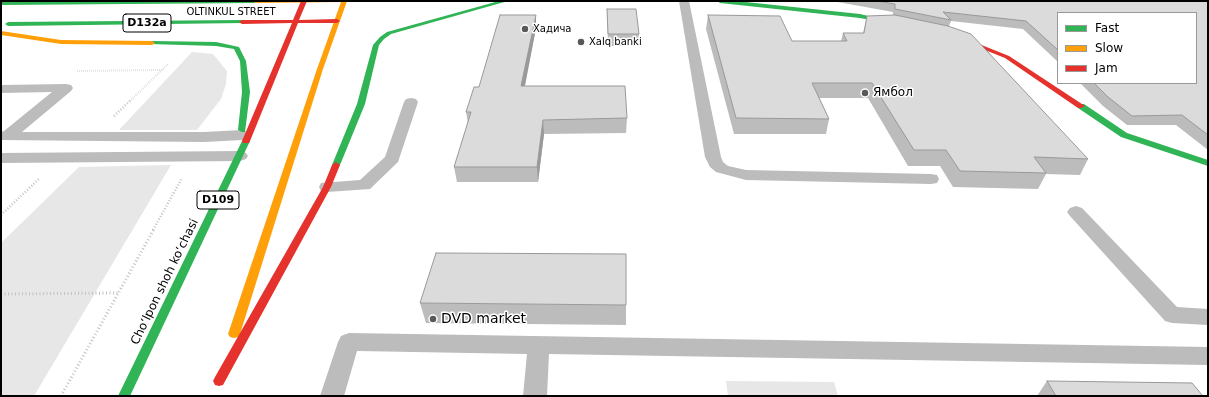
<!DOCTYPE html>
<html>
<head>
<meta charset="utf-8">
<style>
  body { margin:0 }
  #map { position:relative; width:1209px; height:397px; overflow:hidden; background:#fff; font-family:"DejaVu Sans",sans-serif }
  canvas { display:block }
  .frame { position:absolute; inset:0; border:2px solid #000; pointer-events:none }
  .legend { position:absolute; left:1057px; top:12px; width:140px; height:72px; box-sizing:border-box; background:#fff; border:1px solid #999; margin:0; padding:5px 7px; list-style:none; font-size:12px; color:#000 }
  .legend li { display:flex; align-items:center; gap:8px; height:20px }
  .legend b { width:20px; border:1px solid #999 }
</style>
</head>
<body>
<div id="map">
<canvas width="1209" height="397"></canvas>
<div class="frame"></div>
<ul class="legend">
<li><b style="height:5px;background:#30b455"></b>Fast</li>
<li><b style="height:5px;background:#ff9f0a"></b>Slow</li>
<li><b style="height:5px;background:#e5322d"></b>Jam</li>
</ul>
</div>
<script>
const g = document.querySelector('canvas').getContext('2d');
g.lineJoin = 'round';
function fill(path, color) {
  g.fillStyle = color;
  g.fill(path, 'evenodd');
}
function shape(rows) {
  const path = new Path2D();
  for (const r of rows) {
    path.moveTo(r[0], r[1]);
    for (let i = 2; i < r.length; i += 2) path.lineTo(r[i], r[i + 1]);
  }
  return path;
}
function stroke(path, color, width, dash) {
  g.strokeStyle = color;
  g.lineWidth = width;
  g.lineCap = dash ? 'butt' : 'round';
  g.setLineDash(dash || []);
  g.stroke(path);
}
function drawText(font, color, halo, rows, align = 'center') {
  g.font = font + ' "DejaVu Sans",sans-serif';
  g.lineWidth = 3;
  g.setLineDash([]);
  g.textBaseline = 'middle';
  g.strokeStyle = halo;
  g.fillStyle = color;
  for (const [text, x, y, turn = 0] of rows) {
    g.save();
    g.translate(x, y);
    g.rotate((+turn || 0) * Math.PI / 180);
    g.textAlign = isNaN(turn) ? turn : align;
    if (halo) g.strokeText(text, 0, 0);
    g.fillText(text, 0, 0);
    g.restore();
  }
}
const green = shape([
  [192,52,213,54,227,71,226,84,221,99,197,130,119,130],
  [171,165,34,396,1,396,1,243,79,167],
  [726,381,834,382,838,396,728,396]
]);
const pathFar2 = shape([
  [77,71,162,70],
  [130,101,168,64]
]);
const pathFar1 = shape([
  [114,116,131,100],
  [1,215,40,178],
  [153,230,182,178]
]);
const path = shape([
  [1,294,118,293],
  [61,396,154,229]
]);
const lane = shape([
  [679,1,689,1,721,157,723,162,728,166,746,170,931,174,937,175,939,179,937,183,931,184,746,180,716,172,710,167,705,157,679,1],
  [66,84,71,85,73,88,71,91,22,132,204,132,242,130,247,132,250,135,247,138,242,140,204,142,1,140,1,132,4,131,52,92,1,93,1,85,66,84],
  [411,98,416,99,418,102,398,162,370,189,327,192,321,191,319,187,321,183,360,180,385,157,404,102,406,99,411,98],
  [240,151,246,153,248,156,246,159,240,161,1,163,1,153,240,151],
  [1076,206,1082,208,1177,307,1208,309,1208,325,1172,323,1165,321,1070,216,1067,212,1070,208,1076,206],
  [349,333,1208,347,1208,365,549,354,547,396,523,396,527,354,357,351,344,396,320,396,338,342,341,336,349,333]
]);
const fast = shape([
  [1,1,258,1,255,3,1,5,1,1],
  [499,1,508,1,391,34,384,39,379,45,365,104,340,165,336,168,333,167,332,165,357,104,373,45,380,37,387,32,499,1],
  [717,1,736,1,860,14,898,23,895,25,860,18,720,3,717,1],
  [242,20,244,21,244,23,8,26,5,24,8,22,242,20],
  [152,41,216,42,239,47,246,61,250,92,245,132,242,132,238,130,242,92,240,61,234,49,216,46,150,44,150,42,152,41],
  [1078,104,1084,104,1127,133,1208,160,1208,166,1121,137,1078,108,1078,104],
  [243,139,249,139,250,141,130,396,118,396,243,139]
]);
const slow = shape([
  [252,1,347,1,323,69,240,334,238,337,234,338,230,337,228,334,317,69,341,2,255,3,252,1],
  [1,31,61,40,152,41,155,43,152,45,61,44,1,35,1,31]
]);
const jam = shape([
  [301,1,307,1,299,20,337,19,340,21,337,23,298,23,250,141,249,143,243,143,242,141,292,23,242,24,239,22,242,20,293,20,301,1],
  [955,36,959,36,1009,56,1085,106,1081,108,1078,108,1005,58,955,38,955,36],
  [336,162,340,165,331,187,223,385,219,386,215,385,213,381,215,377,323,187,332,165,336,162]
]);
const wall = shape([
  [832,1,1208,1,1208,150,1176,125,1127,125,1103,106,1080,83,1196,83,1058,13,1058,62,1023,29,951,21,949,26,1088,159,1080,175,1046,174,1038,189,953,187,940,166,908,166,868,98,819,98,829,119,826,134,734,134,706,29,708,15,792,41,841,41,843,33,863,33,867,16,893,15,893,12],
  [607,9,639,34,638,46,608,46],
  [536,15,536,28,525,86,627,118,626,133,544,134,538,182,457,182,454,167,468,123,466,112,479,87],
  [420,303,626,305,626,325,426,323],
  [1047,381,1203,396,1037,396]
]);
const shadedWall = shape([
  [536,15,536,28,522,100,521,86],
  [543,120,544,134,538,182,537,167]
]);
const building = shape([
  [877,1,1208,1,1208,135,1182,115,1132,116,1108,97,1094,83,1196,83,1196,13,1058,13,1058,50,1026,21,943,12,951,20,895,9,895,4,877,1],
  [607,9,636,9,639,34,608,34,607,9],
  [500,15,536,15,521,86,625,86,627,118,543,120,537,167,454,167,471,112,466,112,474,87,479,87,500,15],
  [708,15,780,16,792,41,847,41,843,33,864,33,867,16,895,15,948,26,971,34,1088,159,1034,157,1046,173,960,171,946,150,914,150,872,83,812,83,829,119,736,118,708,15],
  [436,253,626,254,626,305,420,303,436,253],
  [1047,381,1192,383,1203,396,1056,396,1047,381]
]);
const markers = [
  [525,29,4,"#595959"],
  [581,42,4,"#595959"],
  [865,93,4,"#595959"],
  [433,319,4,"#595959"]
];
const farStreetnames = [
  ["OLTINKUL STREET",231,12]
];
const farPoinames = [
  ["Хадича",533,29],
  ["Xalq banki",589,42]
];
const shields = [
  [147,23,48],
  [218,200,42]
];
const shieldNames = [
  ["D132a",147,23],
  ["D109",218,200]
];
const poiNames = [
  ["Ямбол",873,93]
];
const streetNames = [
  ["Choʻlpon shoh koʻchasi",165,282,-64]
];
const nearPoinames = [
  ["DVD market",441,319]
];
fill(green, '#e7e7e7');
stroke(pathFar2, '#c2c2c2', 2, [0.5, 1.5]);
stroke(pathFar1, '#c2c2c2', 2.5, [1, 2]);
stroke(path, '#c2c2c2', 3, [1, 2.5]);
fill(lane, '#bcbcbc');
fill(fast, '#30b455');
fill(slow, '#ff9f0a');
fill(jam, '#e5322d');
fill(wall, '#bcbcbc');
fill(shadedWall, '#999');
fill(building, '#dbdbdb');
stroke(building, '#999', 1);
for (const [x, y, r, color] of markers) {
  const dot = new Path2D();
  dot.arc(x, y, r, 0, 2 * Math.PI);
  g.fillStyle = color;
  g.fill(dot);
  stroke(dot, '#fff', 1.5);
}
drawText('10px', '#000', '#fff', farStreetnames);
drawText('10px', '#000', '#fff', farPoinames, 'left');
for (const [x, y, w] of shields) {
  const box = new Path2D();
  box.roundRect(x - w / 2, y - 9, w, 18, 3);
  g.fillStyle = '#fff';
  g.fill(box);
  stroke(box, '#000', 1);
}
drawText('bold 11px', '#000', null, shieldNames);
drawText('12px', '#000', '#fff', poiNames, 'left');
drawText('12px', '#000', '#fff', streetNames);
drawText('14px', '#000', '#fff', nearPoinames, 'left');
</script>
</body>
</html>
